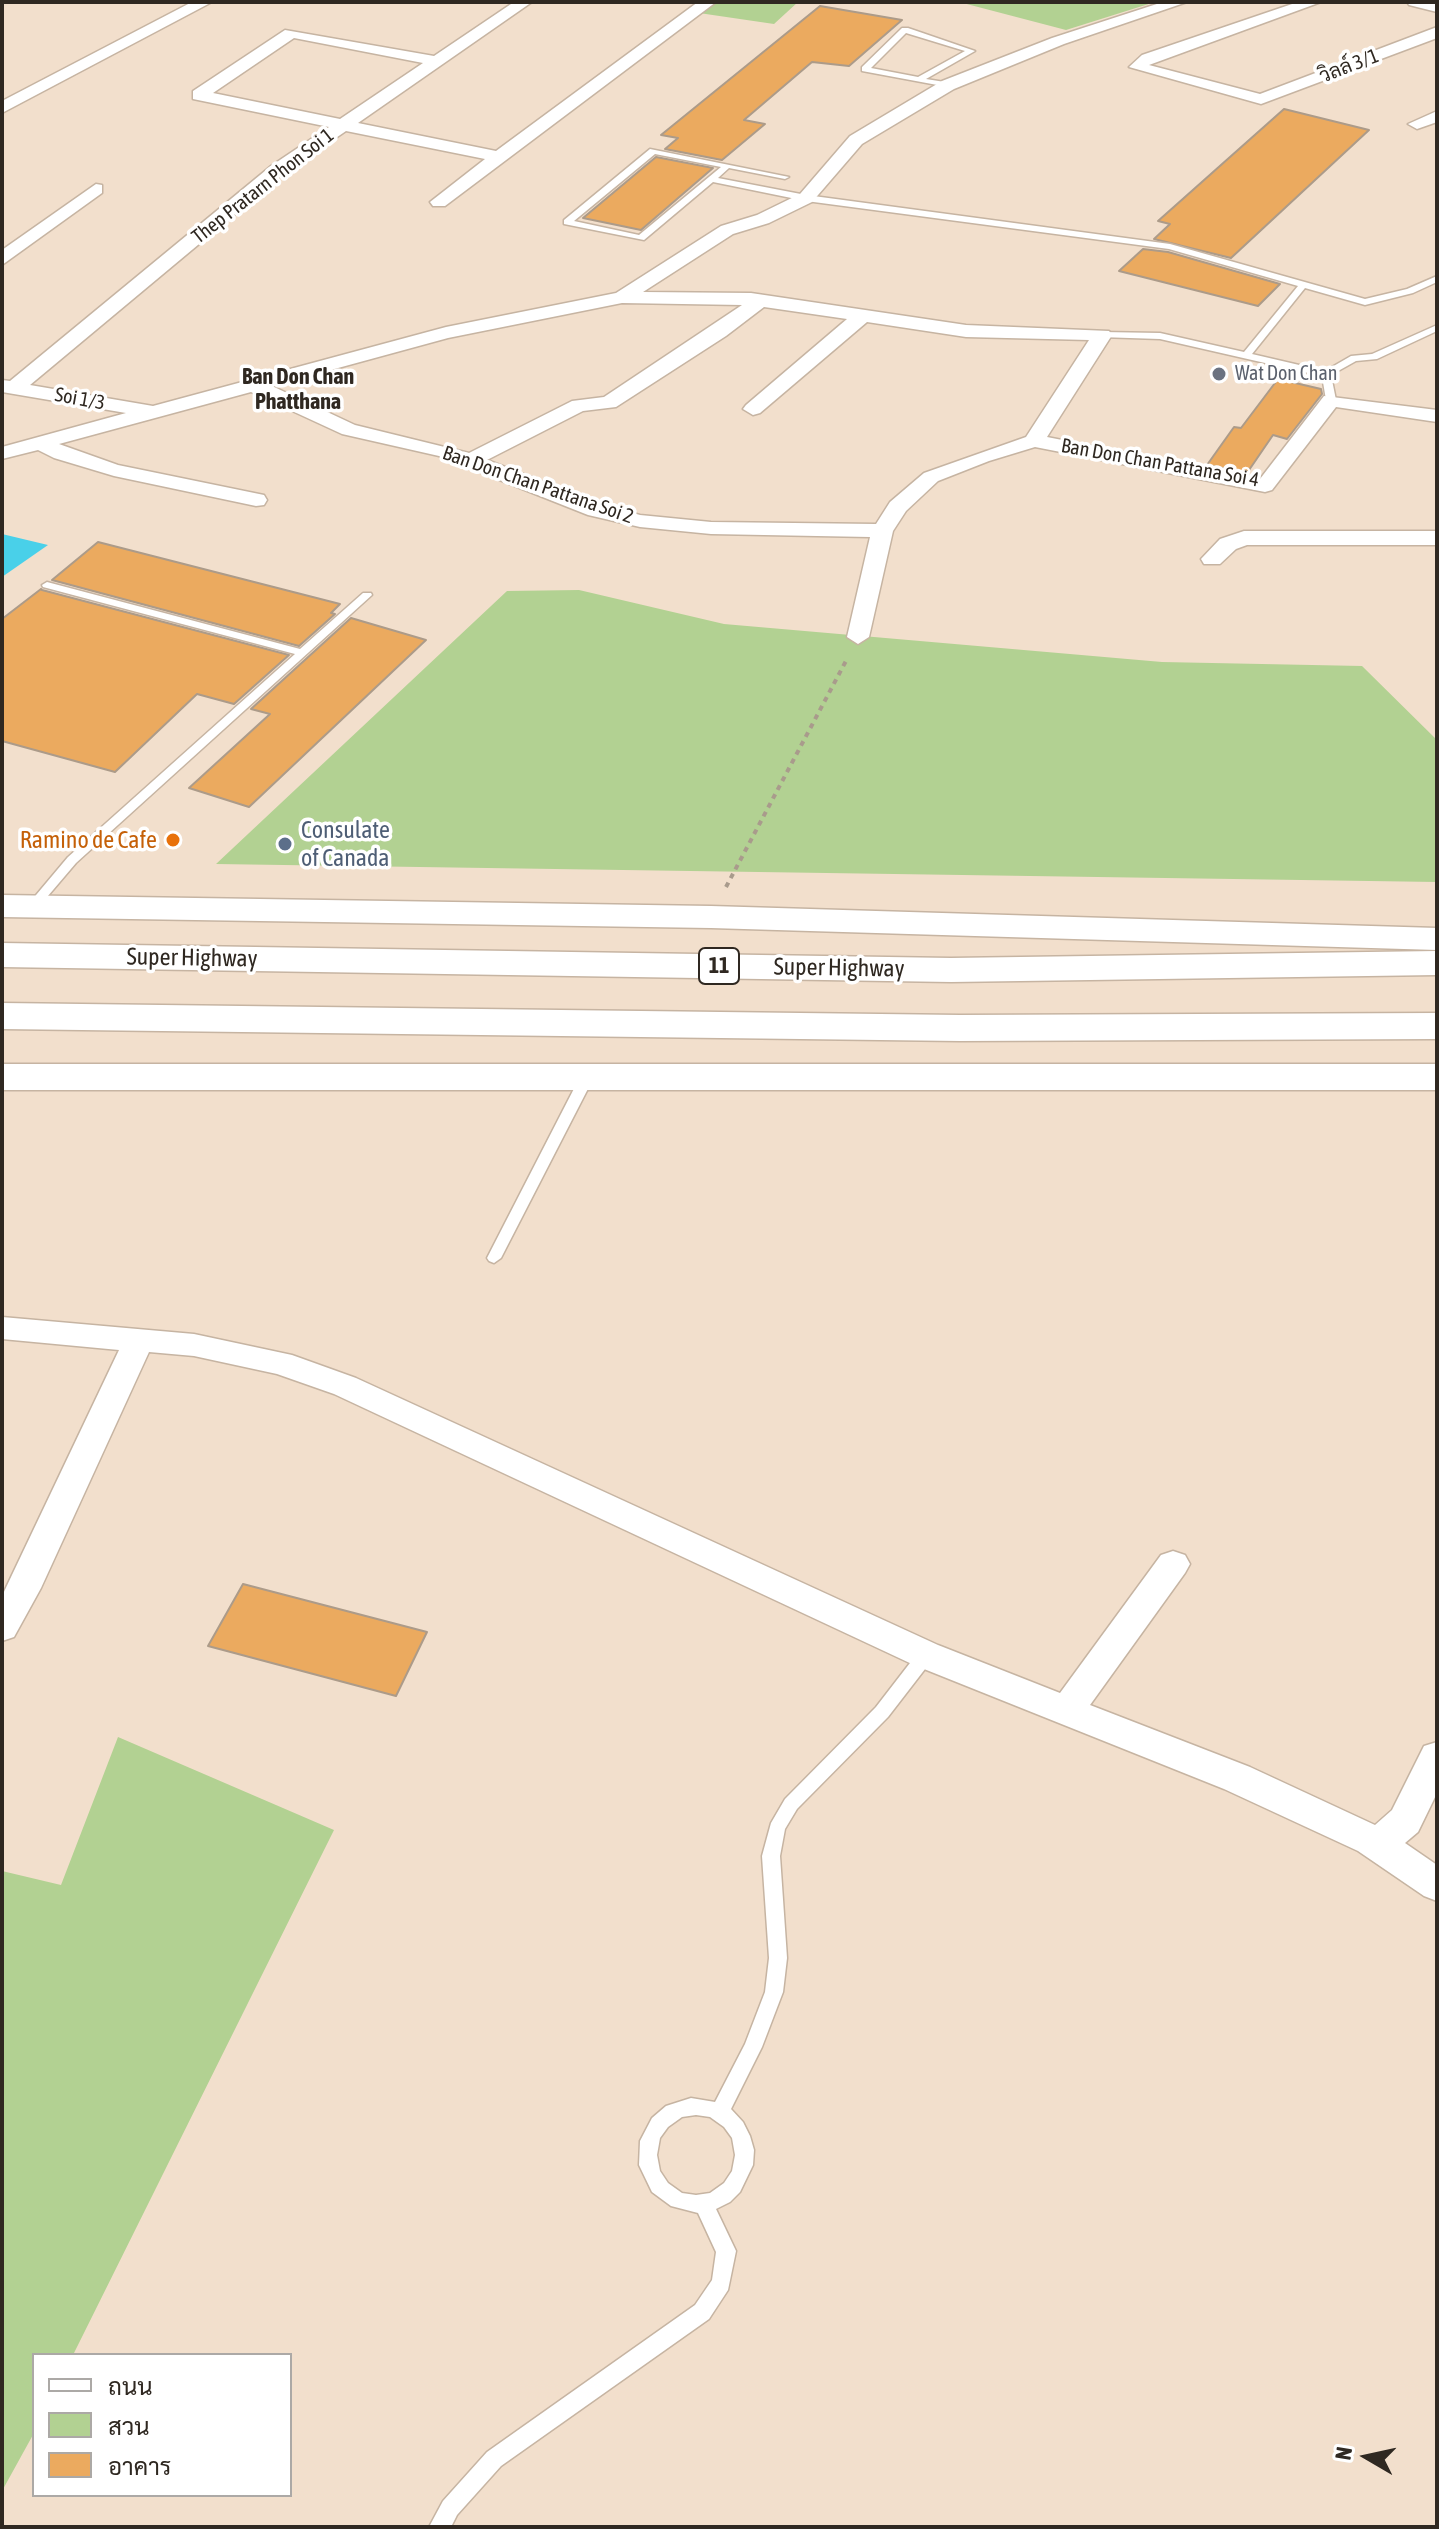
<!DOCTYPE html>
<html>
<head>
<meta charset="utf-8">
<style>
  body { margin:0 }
  #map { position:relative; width:1439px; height:2529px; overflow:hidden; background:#f2dfcc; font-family:"Asap Condensed",Sarabun,sans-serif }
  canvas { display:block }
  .frame { position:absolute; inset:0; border:4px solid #2f2821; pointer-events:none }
  .legend { position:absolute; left:32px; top:2353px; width:260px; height:144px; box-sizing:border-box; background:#fff; border:2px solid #aca9a6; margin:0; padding:10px 14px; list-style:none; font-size:24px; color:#2f2821 }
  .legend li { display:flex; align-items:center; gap:16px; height:40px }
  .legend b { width:40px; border:2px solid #aca9a6 }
  .north { position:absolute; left:1327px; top:2417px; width:80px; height:80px; -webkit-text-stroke:6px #fff; paint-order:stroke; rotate:279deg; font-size:22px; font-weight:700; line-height:32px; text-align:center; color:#2f2821 }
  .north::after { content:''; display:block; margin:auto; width:28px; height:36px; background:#2f2821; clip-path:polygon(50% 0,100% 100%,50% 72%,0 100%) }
</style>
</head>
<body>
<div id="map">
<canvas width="1439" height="2529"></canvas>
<div class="frame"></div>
<ul class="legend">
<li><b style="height:10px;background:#fff"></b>ถนน</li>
<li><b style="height:22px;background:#b2d192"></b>สวน</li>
<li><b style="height:22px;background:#ebaa5f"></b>อาคาร</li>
</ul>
<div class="north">N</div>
</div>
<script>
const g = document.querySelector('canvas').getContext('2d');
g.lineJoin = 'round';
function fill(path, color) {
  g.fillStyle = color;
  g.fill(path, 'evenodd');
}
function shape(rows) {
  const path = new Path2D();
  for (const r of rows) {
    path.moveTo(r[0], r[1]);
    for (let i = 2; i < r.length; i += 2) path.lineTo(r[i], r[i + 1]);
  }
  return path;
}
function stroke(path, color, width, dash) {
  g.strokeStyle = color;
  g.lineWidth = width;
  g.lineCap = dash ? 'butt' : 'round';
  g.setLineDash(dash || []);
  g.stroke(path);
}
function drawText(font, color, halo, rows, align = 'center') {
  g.font = font + ' "Asap Condensed",Sarabun,sans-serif';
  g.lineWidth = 7;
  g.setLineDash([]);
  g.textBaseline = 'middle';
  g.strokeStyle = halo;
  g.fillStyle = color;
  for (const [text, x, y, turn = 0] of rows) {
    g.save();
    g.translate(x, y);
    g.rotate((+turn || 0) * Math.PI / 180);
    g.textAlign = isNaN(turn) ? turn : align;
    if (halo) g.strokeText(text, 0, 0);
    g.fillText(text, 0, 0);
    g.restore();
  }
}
const green = shape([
  [713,2,798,2,774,24,699,13],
  [959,2,1155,2,1066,30],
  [579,590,724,624,1162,662,1362,666,1437,740,1437,882,216,864,507,591],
  [118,1737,334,1830,73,2355,34,2355,34,2433,2,2491,2,1871,61,1885]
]);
const water = shape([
  [2,534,48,545,2,577]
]);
const building = shape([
  [820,6,902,20,849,66,812,62,744,120,765,124,722,160,665,149,678,138,661,135,820,6],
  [1284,109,1369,130,1231,258,1154,239,1170,224,1158,221,1284,109],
  [656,157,713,168,641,230,583,218,656,157],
  [1143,249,1168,252,1280,284,1258,306,1119,271,1143,249],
  [1278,379,1321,389,1322,394,1287,439,1273,435,1247,473,1207,465,1234,427,1241,428,1278,379],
  [98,542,340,604,331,613,335,614,299,646,52,580,98,542],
  [41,589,42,590,289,655,234,704,197,694,115,772,2,741,2,619,41,589],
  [351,618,426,640,249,807,189,788,270,714,251,709,351,618],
  [243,1584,427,1632,396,1696,208,1646,243,1584]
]);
const path = shape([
  [726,887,847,659]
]);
const lane = shape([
  [902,28,908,28,975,51,926,79,951,83,952,85,948,87,862,71,862,67,902,28],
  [906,33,965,51,918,77,871,68,906,33],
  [650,149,789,177,785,179,729,168,718,178,806,195,1170,244,1365,299,1407,289,1437,276,1437,282,1413,293,1365,305,1305,288,1252,354,1325,371,1351,356,1372,354,1437,325,1437,331,1377,359,1356,361,1331,375,1336,400,1331,403,1326,400,1322,376,1160,339,1099,337,1097,335,1102,332,1160,333,1244,352,1298,286,1169,249,806,201,713,182,644,240,564,224,564,220,650,149],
  [655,154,721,167,639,235,574,221,655,154],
  [47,582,300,649,363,593,371,593,372,595,76,863,36,910,32,911,26,907,68,857,295,654,43,587,42,585,47,582],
  [587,1073,594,1077,501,1258,494,1263,489,1261,487,1258,580,1077,587,1073],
  [926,1648,932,1650,934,1655,932,1660,888,1717,797,1809,785,1829,780,1856,787,1958,783,1992,762,2047,731,2109,743,2122,750,2136,754,2150,753,2165,740,2192,730,2202,716,2209,736,2251,728,2290,709,2319,501,2466,457,2515,451,2527,429,2527,443,2501,487,2452,695,2305,712,2280,716,2252,698,2213,671,2206,652,2192,639,2165,640,2141,652,2118,666,2106,691,2098,715,2102,745,2044,765,1992,769,1958,762,1856,771,1823,785,1799,876,1707,920,1650,926,1648],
  [696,2115,710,2117,724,2127,732,2138,735,2155,732,2171,724,2183,710,2193,696,2195,682,2193,668,2183,660,2171,657,2155,660,2138,668,2127,682,2117,696,2115]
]);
const street = shape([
  [192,2,212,2,2,113,2,101,192,2],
  [514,2,532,2,358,123,496,151,698,2,716,2,445,206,433,206,430,202,485,159,346,131,283,174,30,385,153,406,446,327,616,293,721,226,757,215,800,194,850,136,942,81,1052,38,1163,2,1187,2,1064,44,954,89,862,144,812,202,769,223,733,234,643,292,751,293,966,325,1109,331,1112,335,1047,437,1260,479,1324,396,1437,410,1437,422,1336,407,1272,490,1265,492,1035,447,989,461,938,481,906,511,893,531,869,637,858,644,847,637,870,537,711,534,640,527,588,515,439,456,342,434,251,392,59,444,118,465,264,495,267,500,264,505,256,506,114,476,54,458,38,450,2,459,2,447,126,413,2,392,2,380,10,381,271,166,329,127,193,99,193,91,285,30,434,56,514,2],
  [294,38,423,63,340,119,213,93,294,38],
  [622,303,742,305,604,397,572,401,469,453,355,425,272,386,448,338,622,303],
  [764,307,847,319,746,405,743,409,753,415,760,413,867,322,966,337,1089,340,1026,437,924,473,890,502,876,524,711,522,640,515,604,505,487,460,583,411,616,407,726,336,764,307],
  [1298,2,1321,2,1149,65,1260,94,1437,27,1437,38,1261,104,1129,67,1142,55,1298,2],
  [1407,2,1437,2,1437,12,1409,5,1407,2],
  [1437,111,1437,122,1417,129,1408,124,1437,111],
  [96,184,102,185,102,193,2,265,2,250,96,184],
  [1244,531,1437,531,1437,545,1247,545,1236,549,1220,564,1204,564,1201,559,1220,539,1244,531],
  [2,1317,194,1334,292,1355,356,1378,938,1645,1060,1693,1161,1555,1173,1551,1185,1555,1190,1564,1185,1573,1090,1705,1250,1767,1375,1825,1392,1810,1424,1746,1437,1742,1437,1793,1418,1832,1405,1843,1437,1865,1437,1901,1424,1896,1358,1851,1224,1789,914,1665,334,1394,277,1374,194,1356,149,1352,41,1588,14,1637,2,1641,2,1596,119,1350,2,1339,2,1317]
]);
const secondary = shape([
  [2,895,711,906,1437,928,1437,950,711,928,2,917,2,895],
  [2,1064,1437,1064,1437,1090,2,1090,2,1064]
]);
const highway = shape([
  [2,943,951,958,1437,951,1437,975,951,982,2,967,2,943],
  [2,1003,960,1015,1437,1013,1437,1039,960,1041,2,1029,2,1003]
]);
const markers = [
  [1219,374,8,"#6b7280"],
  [173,840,8,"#e8710a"],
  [285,844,8,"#5c6f8a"]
];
const farStreetnames = [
  ["วิลล์ 3/1",1349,66,-21],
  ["Thep Pratarn Phon Soi 1",263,186,-38],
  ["Soi 1/3",80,399,10],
  ["Ban Don Chan Pattana Soi 4",1160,463,10],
  ["Ban Don Chan Pattana Soi 2",538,485,19]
];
const farWorshipnames = [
  ["Wat Don Chan",1235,374]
];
const farNeighbourhoodnames = [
  ["Ban Don Chan",298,377],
  ["Phatthana",298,402]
];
const shields = [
  [719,966,40]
];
const shieldNames = [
  ["11",719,966]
];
const serviceNames = [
  ["Consulate",301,830],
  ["of Canada",301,858]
];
const foodNames = [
  ["Ramino de Cafe",157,840]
];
const streetNames = [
  ["Super Highway",192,958,1],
  ["Super Highway",839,968,1]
];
fill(green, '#b2d192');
fill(water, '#49d0e9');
fill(building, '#ebaa5f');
stroke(building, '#ac9b89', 2);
stroke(lane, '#c6b4a2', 3);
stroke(street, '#c6b4a2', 3);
stroke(secondary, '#c6b4a2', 3);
stroke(highway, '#c6b4a2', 3);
stroke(path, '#a99b8c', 4, [5, 5]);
fill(lane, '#fff');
fill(street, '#fff');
fill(secondary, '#fff');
fill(highway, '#fff');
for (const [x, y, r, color] of markers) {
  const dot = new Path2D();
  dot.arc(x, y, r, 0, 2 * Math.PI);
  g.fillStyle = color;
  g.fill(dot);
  stroke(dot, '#fff', 3);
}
drawText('20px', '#2f2821', '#fff', farStreetnames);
drawText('20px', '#5b616d', '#fff', farWorshipnames, 'left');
drawText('bold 22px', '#2f2821', '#fff', farNeighbourhoodnames);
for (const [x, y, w] of shields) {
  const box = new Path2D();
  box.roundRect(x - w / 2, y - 18, w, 36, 6);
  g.fillStyle = '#fff';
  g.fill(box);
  stroke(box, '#2f2821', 2);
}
drawText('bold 22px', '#2f2821', null, shieldNames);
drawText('24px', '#4e5e75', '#fff', serviceNames, 'left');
drawText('24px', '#c56008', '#fff', foodNames, 'right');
drawText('24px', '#2f2821', '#fff', streetNames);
</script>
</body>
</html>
